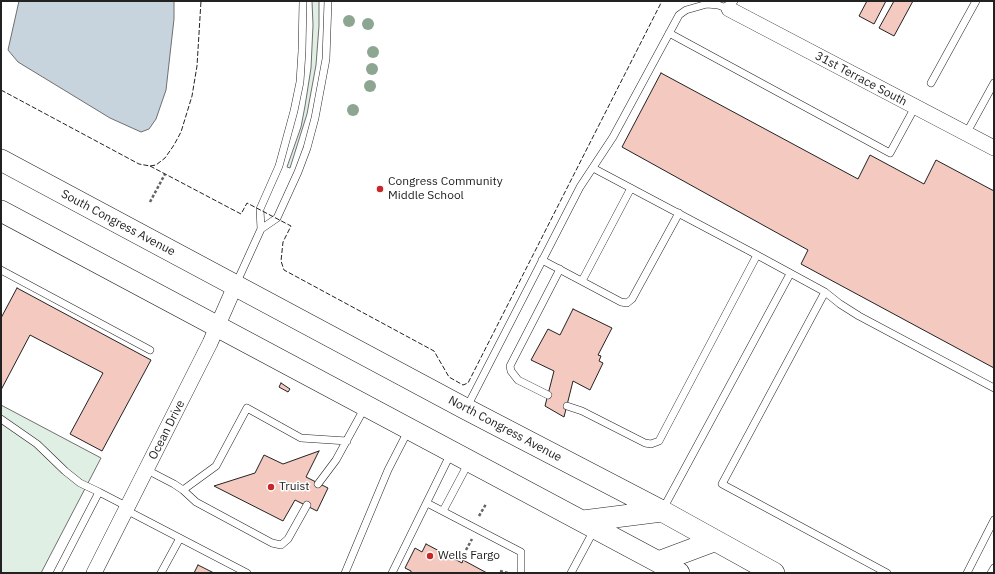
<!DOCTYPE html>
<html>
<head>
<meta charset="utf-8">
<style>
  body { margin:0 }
  #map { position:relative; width:995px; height:574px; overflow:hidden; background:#fff; font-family:"IBM Plex Sans",sans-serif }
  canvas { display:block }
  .frame { position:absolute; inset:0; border:2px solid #222; pointer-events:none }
</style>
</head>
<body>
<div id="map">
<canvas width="995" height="574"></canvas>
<div class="frame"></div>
</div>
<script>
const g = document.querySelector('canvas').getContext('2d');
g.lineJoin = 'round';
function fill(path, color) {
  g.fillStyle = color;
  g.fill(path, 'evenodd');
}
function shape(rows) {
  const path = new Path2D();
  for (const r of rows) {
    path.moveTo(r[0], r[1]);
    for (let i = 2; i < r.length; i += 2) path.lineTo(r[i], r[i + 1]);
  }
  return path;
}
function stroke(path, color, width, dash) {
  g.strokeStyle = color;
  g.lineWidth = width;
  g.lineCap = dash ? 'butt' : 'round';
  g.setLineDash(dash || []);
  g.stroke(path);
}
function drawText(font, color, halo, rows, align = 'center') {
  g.font = font + ' "IBM Plex Sans",sans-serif';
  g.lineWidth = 3;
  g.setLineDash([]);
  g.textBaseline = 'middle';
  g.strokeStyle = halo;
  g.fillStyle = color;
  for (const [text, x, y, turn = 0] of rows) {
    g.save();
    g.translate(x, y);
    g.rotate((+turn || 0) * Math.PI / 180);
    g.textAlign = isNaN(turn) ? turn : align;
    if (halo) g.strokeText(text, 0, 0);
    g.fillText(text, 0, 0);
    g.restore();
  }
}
const green = shape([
  [312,1,319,1,319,26,316,65,307,114,290,168,287,167,301,127,305,106,311,68,313,25,312,1],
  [1,405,101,458,41,573,1,573,1,405]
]);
const water = shape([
  [19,1,174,1,174,19,166,90,156,119,149,129,141,132,110,118,18,62,8,50,19,1]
]);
const building = shape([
  [867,1,886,1,874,24,859,16,867,1],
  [894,1,913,1,894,36,879,28,894,1],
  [661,73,858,179,870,155,924,184,936,160,994,191,994,368,801,264,808,250,622,147,661,73],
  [17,288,151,360,102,451,70,434,103,373,30,335,1,390,1,318,17,288],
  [573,309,612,328,598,355,601,356,599,361,603,363,590,390,573,381,564,417,545,406,554,371,531,360,548,329,560,335,573,309],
  [281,383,290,389,288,392,279,387,281,383],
  [319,451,306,477,328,488,317,511,295,500,283,521,214,486,255,473,264,455,283,464,319,451],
  [426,544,462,563,463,560,487,573,411,573,411,571,405,568,415,548,422,552,426,544],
  [198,565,214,573,194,573,198,565]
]);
const path = shape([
  [150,202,165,174],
  [479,516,486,504],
  [466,550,472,539],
  [500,571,508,573]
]);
const lane = shape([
  [669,33,890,153,915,107],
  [931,83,976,1],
  [966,134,994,83],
  [593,168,757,255,825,292,840,304,859,316,994,388],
  [261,229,277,218,298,172,307,148,315,118,326,59,328,1],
  [542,260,621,302,627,303,632,299,679,213],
  [1,270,150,350],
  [582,281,631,188],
  [236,284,261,229,260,209,279,166,294,111,300,82,302,51,303,1],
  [825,292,722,484,887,573],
  [548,395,518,380,511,371,510,366,560,269],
  [567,406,582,411,645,443,651,444,659,441,757,255],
  [467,407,580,187,613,137,679,15,686,10,707,4,718,5,729,9,734,1],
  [1,419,37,444,65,471,80,483,99,492],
  [147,470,174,484,183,490,196,502,272,543,281,545,288,539,307,505],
  [318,484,336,460,365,407],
  [183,490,216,466,247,408,301,438,347,441],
  [427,503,521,552,521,573],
  [663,509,790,274],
  [126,510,247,573],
  [443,511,469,462],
  [57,573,99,492,128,507],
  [161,573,180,538],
  [345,573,388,470,408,431],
  [392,573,451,453],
  [571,573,594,530],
  [967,573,994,520],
  [991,573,994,568]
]);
const street = shape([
  [729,9,994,148],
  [94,573,210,343,235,286]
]);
const secondary = shape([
  [1,160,466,409,662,511,774,573],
  [1,211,679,573],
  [583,521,662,511],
  [658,562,714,541]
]);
const fence = shape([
  [1,90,139,164,150,166,156,165,165,158,174,145,181,132,192,96,197,66,201,1],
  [150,166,241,214,247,203,291,226,283,242,281,261,284,270,434,351,449,377,463,385,468,383,662,1]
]);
const trees = [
  [349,21],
  [368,24],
  [373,52],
  [372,69],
  [370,86],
  [353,110]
];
const markers = [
  [380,189,4,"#c62828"],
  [271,487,4,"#c62828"],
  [430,556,4,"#c62828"]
];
const streetNames = [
  ["31st Terrace South",861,79,28],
  ["South Congress Avenue",118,223,28],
  ["North Congress Avenue",505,429,28],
  ["Ocean Drive",167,430,-63]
];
const poiNames = [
  ["Congress Community",388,182],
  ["Middle School",388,196],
  ["Truist",279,487],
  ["Wells Fargo",438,556]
];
fill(green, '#e0efe3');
stroke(green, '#6f6f6f', 1);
fill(water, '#c7d3dd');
stroke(water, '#6f6f6f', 1);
fill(building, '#f3c9c0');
stroke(building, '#222', 1);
stroke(lane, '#222', 8);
stroke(street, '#222', 16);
stroke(secondary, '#222', 22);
stroke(path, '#646464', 2.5, [3, 2]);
stroke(lane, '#fff', 7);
stroke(street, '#fff', 15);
stroke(secondary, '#fff', 21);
stroke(fence, '#222', 1, [5, 2]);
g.fillStyle = '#8da692';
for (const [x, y] of trees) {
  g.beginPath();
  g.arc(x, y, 6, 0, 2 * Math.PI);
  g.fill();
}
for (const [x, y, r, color] of markers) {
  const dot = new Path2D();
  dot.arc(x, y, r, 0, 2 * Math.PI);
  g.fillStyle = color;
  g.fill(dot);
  stroke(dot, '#fff', 1.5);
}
drawText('12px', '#222', '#fff', streetNames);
drawText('12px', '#222', '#fff', poiNames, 'left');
</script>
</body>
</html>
